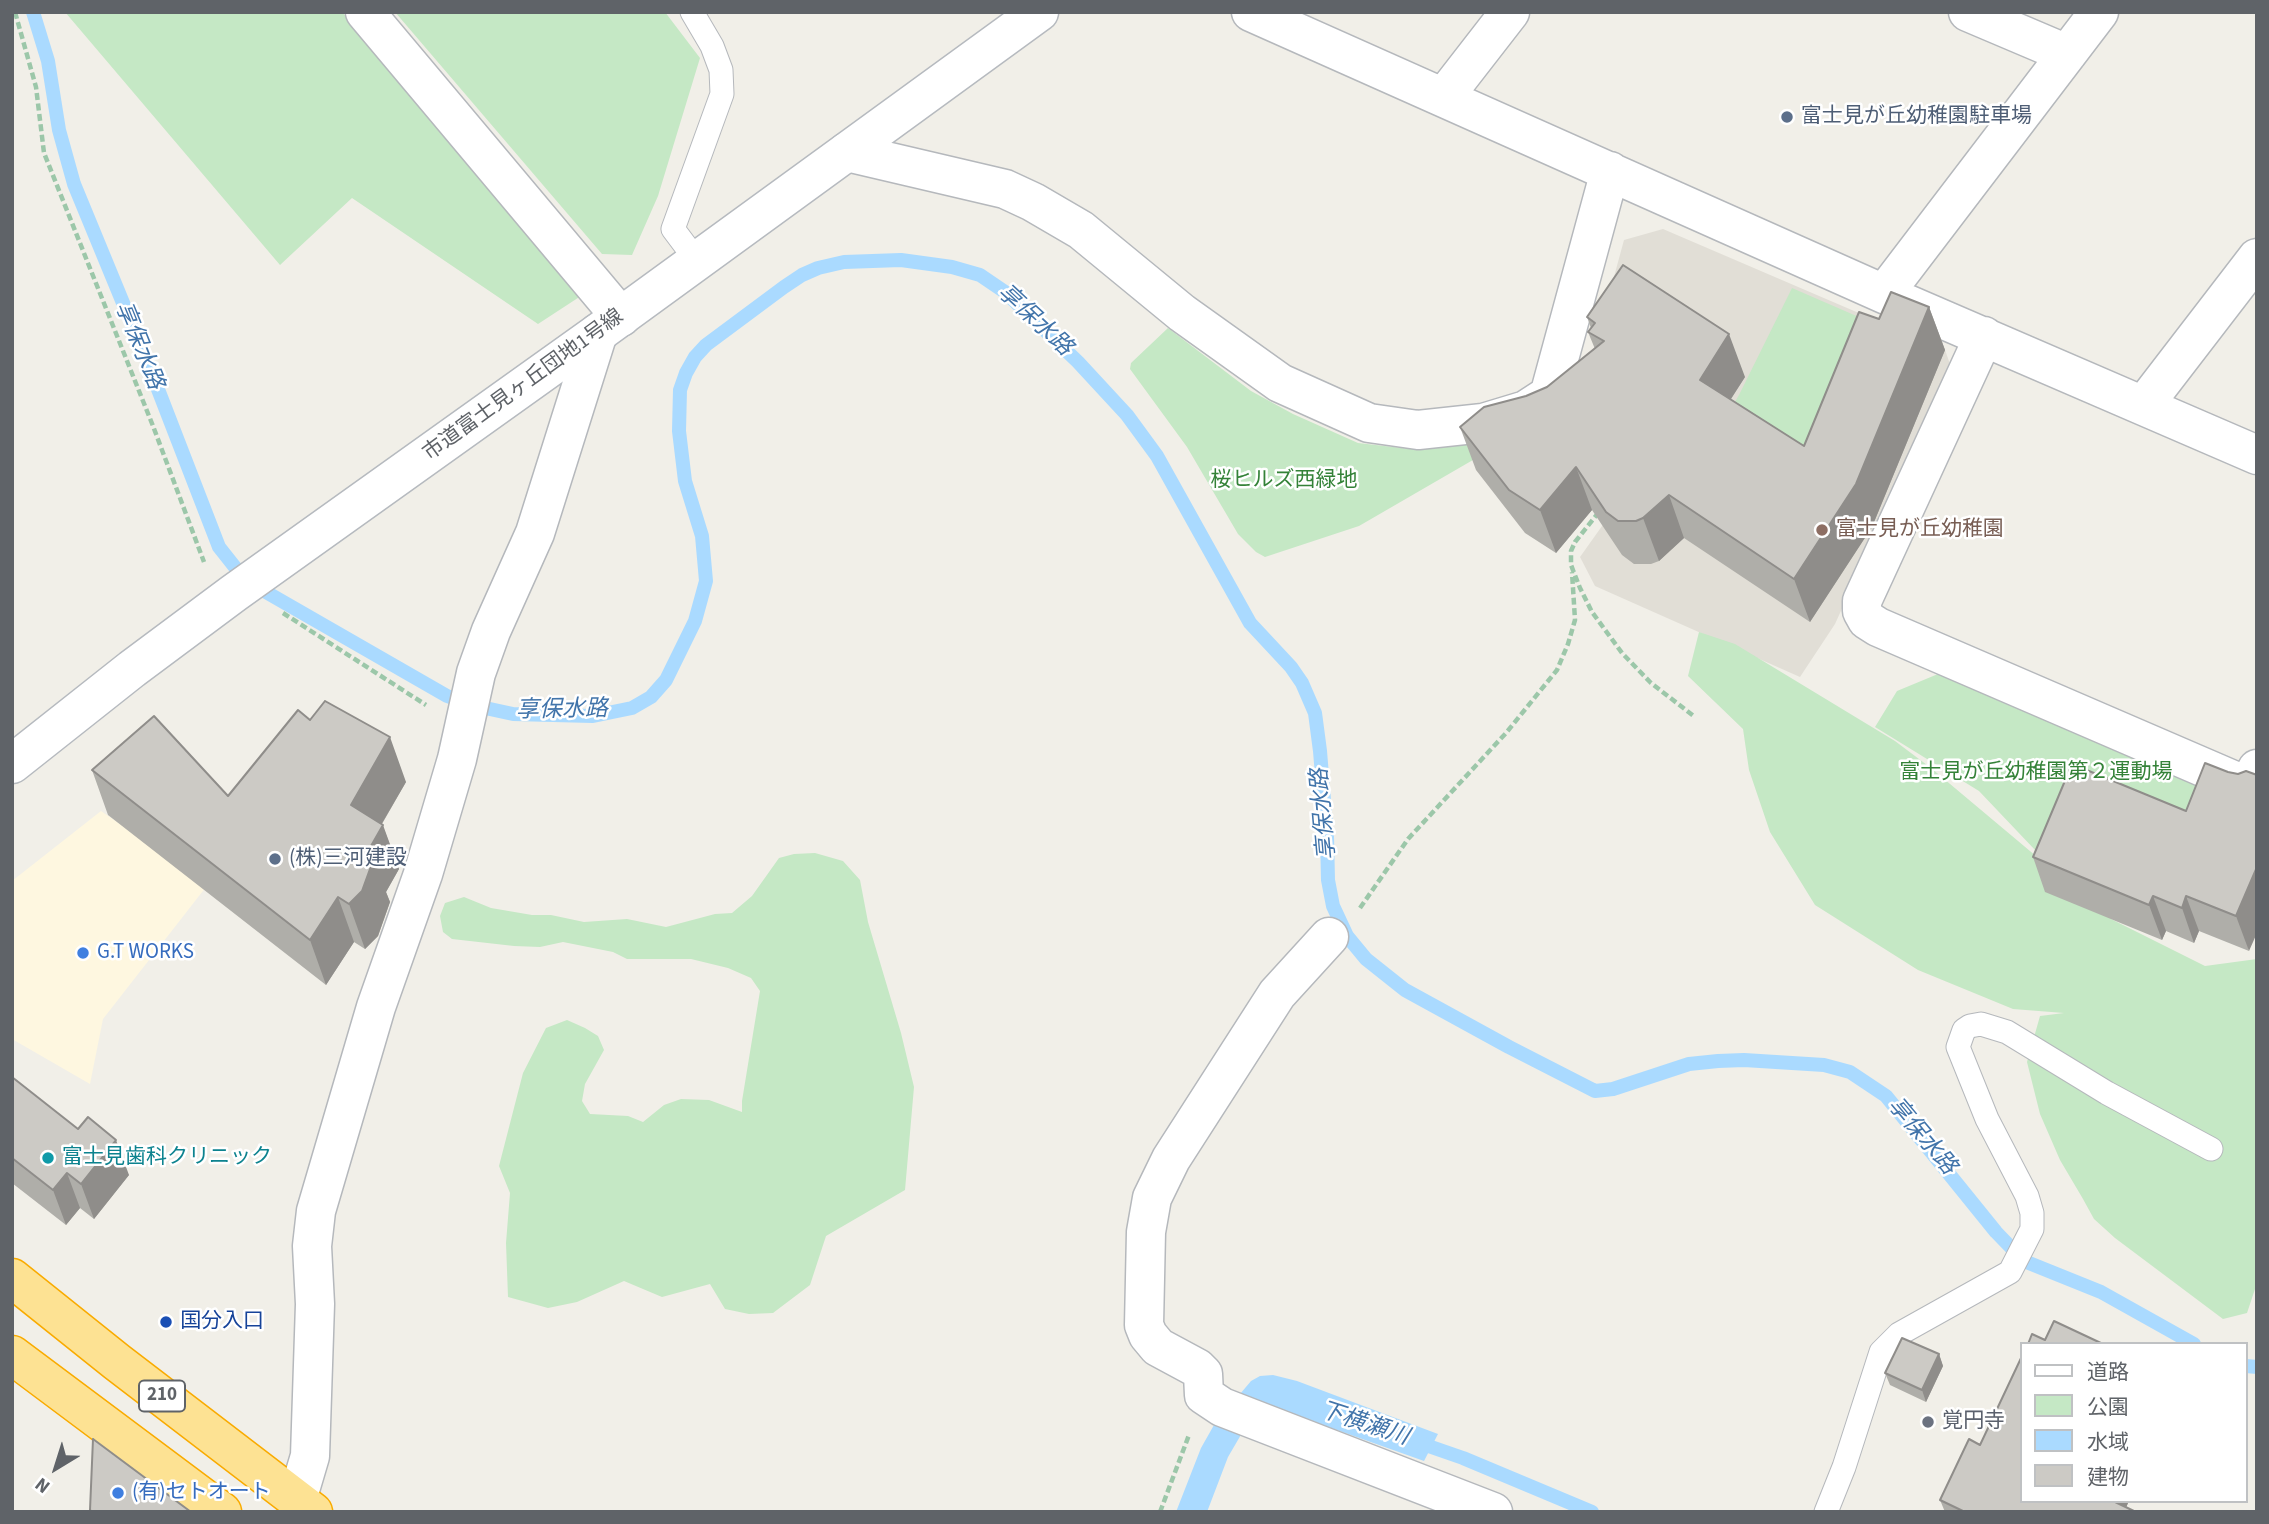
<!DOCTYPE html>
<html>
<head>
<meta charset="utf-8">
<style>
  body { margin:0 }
  #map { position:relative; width:2269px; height:1524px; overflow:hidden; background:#f1efe8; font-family:"Source Sans 3","Noto Sans JP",sans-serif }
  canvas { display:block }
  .frame { position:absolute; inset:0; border:14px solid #5f6368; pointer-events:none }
  .legend { position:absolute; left:2020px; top:1342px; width:228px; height:161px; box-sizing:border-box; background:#fff; border:2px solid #bfc1c3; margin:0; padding:9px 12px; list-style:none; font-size:21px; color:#5f6368 }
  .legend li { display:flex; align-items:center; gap:14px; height:35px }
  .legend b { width:35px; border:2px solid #bfc1c3 }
  .north { position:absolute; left:21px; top:1433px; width:70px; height:70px; -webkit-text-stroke:5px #fff; paint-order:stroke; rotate:218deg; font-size:19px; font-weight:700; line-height:28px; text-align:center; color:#5f6368 }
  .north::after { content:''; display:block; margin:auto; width:24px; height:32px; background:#5f6368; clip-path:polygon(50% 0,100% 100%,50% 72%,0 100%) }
</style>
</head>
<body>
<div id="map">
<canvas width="2269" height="1524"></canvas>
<div class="frame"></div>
<ul class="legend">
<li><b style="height:9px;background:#fff"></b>道路</li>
<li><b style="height:19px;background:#c5e8c5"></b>公園</li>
<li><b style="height:19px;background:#aadaff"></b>水域</li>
<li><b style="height:19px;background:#cccac5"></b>建物</li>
</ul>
<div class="north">N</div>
</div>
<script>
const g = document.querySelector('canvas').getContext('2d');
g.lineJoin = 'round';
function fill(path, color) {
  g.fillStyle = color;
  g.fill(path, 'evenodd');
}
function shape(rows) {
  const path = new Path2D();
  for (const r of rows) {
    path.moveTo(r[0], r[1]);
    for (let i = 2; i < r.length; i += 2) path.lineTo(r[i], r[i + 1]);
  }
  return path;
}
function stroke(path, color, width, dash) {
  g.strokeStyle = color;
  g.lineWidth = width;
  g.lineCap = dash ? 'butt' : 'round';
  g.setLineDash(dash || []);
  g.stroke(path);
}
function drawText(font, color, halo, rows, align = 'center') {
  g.font = font + ' "Source Sans 3","Noto Sans JP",sans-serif';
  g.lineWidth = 5;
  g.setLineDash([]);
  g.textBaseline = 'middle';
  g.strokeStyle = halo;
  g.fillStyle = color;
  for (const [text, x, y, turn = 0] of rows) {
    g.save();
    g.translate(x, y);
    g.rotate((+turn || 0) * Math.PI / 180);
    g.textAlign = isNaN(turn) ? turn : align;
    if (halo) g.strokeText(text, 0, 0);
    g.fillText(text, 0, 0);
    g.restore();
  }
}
const commercial = shape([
  [101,811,185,869,206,887,103,1019,90,1084,12,1039,12,881]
]);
const education = shape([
  [1663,229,1945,350,1951,367,1835,624,1800,677,1595,586,1580,557,1649,460,1581,398,1624,240]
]);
const green = shape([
  [65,12,342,12,587,292,538,324,352,198,280,265],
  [395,12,665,12,700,58,658,196,632,255,602,254],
  [1792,288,1891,331,1810,481,1720,428,1739,395],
  [1168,328,1251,391,1293,414,1358,443,1411,449,1502,438,1504,442,1359,526,1265,557,1256,552,1238,534,1187,447,1130,369,1131,363],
  [1699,632,1735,644,1895,741,1931,768,2111,919,2205,966,2257,959,2257,1288,2256,1286,2247,1313,2223,1319,2115,1238,2094,1219,2083,1199,2060,1160,2040,1114,2027,1062,2040,1016,2064,1013,2013,1009,1918,970,1815,905,1770,832,1749,770,1743,729,1688,676],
  [1938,674,2221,790,2199,846,2055,871,1979,791,1875,727,1897,691],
  [815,853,843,861,860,880,868,922,901,1033,914,1087,905,1190,826,1236,810,1285,773,1313,749,1314,725,1309,710,1284,662,1297,624,1281,577,1302,548,1308,508,1297,506,1243,510,1193,499,1166,523,1073,546,1028,567,1020,585,1028,598,1036,604,1050,585,1084,582,1101,590,1114,628,1116,643,1122,664,1105,681,1099,709,1100,742,1112,742,1101,760,991,751,978,728,968,691,959,627,959,613,952,563,942,540,947,514,946,452,939,443,932,440,916,445,903,464,897,491,908,532,915,551,915,584,922,627,919,666,927,715,914,732,913,752,896,779,858,794,854]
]);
const water = shape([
  [1273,1375,1297,1381,1438,1434,1424,1461,1278,1409,1242,1433,1228,1457,1207,1512,1176,1512,1201,1448,1214,1425,1251,1381,1260,1376]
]);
const stream = shape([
  [33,12,48,61,59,130,74,184,149,366,219,547,238,571,252,584,447,696,476,706,513,714,593,716,632,708,651,697,666,680,695,621,706,581,702,536,685,481,679,431,680,390,686,373,695,357,706,345,784,287,802,275,818,268,844,262,901,260,952,267,980,275,1005,292,1078,362,1127,415,1157,456,1250,623,1291,667,1302,683,1315,713,1320,751,1327,837,1328,880,1333,906,1347,936,1366,959,1405,990,1509,1047,1595,1091,1613,1089,1689,1064,1718,1061,1744,1060,1824,1065,1850,1072,1886,1096,1996,1232,2024,1261,2101,1292,2194,1344],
  [2246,1366,2257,1367],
  [1414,1441,1463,1458,1592,1512]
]);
const path = shape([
  [15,12,36,87,44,153,153,426,204,562],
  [1599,512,1575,542,1571,551,1571,565,1580,588,1592,612,1622,653,1651,683,1695,717],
  [283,613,426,705],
  [1360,908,1408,839,1506,733,1557,670,1568,644,1575,620,1572,572],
  [1160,1512,1189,1435]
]);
const lane = shape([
  [692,12,712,46,721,70,722,94,673,229,697,261],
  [1826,1512,1844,1467,1881,1352,1899,1334,2010,1272,2032,1229,2032,1213,2027,1196,1987,1119,1958,1047,1964,1030,1970,1026,1981,1024,2007,1032,2107,1093,2211,1149]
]);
const street = shape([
  [365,12,621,317],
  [1251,12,1884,294,2257,455],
  [1968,12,2067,54],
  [1444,97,1510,12],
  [847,152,1005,189,1033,202,1081,230,1182,313,1280,383,1369,423,1418,430,1483,423,1526,410,1546,397,1550,392,1610,171],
  [1884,294,2099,12],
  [1984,336,1862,601,1862,611,1867,620,1878,627,2249,787,2257,769],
  [2144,405,2257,258],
  [1329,937,1277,994,1171,1159,1152,1198,1146,1232,1144,1325,1148,1335,1158,1347,1197,1368,1203,1374,1204,1395,1222,1407,1493,1512],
  [297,1500,310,1456,315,1304,312,1246,316,1211,376,1007,423,874,457,759,476,673,491,631,535,533,598,333]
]);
const secondary = shape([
  [12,764,132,669,234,593,598,333,1039,12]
]);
const highway = shape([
  [12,1278,117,1362,313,1512],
  [12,1355,222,1512]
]);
const wall = shape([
  [1929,307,1945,350,1872,527,1810,622,1684,538,1659,561,1651,564,1634,564,1622,555,1592,510,1556,553,1525,533,1476,470,1460,427,1547,387,1595,349,1588,332,1591,328,1587,317,1745,377,1731,399,1804,446,1879,319],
  [310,720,406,782,382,824,399,869,386,892,390,902,378,936,365,949,354,942,326,985,108,815,92,770,228,796],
  [2205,763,2249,951,2199,931,2194,943,2166,931,2162,940,2045,892,2033,857,2186,811],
  [12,1077,129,1175,94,1219,80,1208,66,1225,12,1183],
  [1939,1354,1943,1366,1926,1402,1890,1385,1885,1373],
  [1980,1445,2022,1501,2129,1501,2126,1507,2136,1512,1945,1512,1940,1500]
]);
const shadedWall = shape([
  [1929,307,1945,350,1872,527,1810,622,1794,579],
  [1729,334,1745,377,1716,422,1700,380],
  [1576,467,1592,510,1556,553,1540,510],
  [1669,495,1684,538,1659,561,1643,518],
  [390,737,406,782,367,849,351,805],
  [383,825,399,869,386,892,390,902,378,936,365,949,349,904,367,853],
  [2257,867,2257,933,2249,951,2236,916],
  [2153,896,2166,931,2162,940,2149,905],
  [2186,896,2199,931,2194,943,2182,908],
  [338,897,354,942,326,985,310,940],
  [116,1140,129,1175,94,1219,81,1184],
  [67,1173,80,1208,66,1225,53,1190],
  [1939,1354,1943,1366,1926,1402,1922,1390],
  [2107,1501,2129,1501,2124,1512]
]);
const building = shape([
  [1623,265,1729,334,1700,380,1804,446,1859,312,1879,319,1891,292,1929,307,1856,484,1794,579,1669,495,1643,518,1636,521,1618,521,1606,512,1576,467,1540,510,1509,490,1460,427,1484,407,1526,396,1547,387,1604,341,1588,332,1595,323,1587,317,1623,265],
  [325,701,390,737,351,805,383,825,367,853,374,858,362,891,349,904,338,897,310,940,92,770,154,716,228,796,298,710,310,720,325,701],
  [2205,763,2228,772,2238,774,2246,771,2257,775,2257,867,2236,916,2186,896,2182,908,2153,896,2149,905,2033,857,2072,764,2186,811,2205,763],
  [12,1077,78,1129,88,1117,116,1140,81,1184,67,1173,53,1190,12,1158,12,1077],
  [2054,1321,2103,1344,2028,1344,2032,1334,2045,1340,2054,1321],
  [1902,1338,1939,1354,1922,1390,1885,1373,1902,1338],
  [2022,1356,2022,1501,2113,1501,2136,1512,1965,1512,1940,1500,1969,1439,1980,1445,2022,1356],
  [93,1439,191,1512,93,1512,90,1510,93,1439]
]);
const markers = [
  [1787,117,7,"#5c6f8a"],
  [1822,530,7,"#8d6e63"],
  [275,859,7,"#5c6f8a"],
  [83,953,7,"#3f7fe0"],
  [48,1158,7,"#0f9aa8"],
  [166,1322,7,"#1a4fb4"],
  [1928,1422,7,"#6b7280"],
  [118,1493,7,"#3f7fe0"]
];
const shields = [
  [162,1396,46]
];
const shieldNames = [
  ["210",162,1396]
];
const serviceNames = [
  ["富士見が丘幼稚園駐車場",1801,117],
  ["(株)三河建設",289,859]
];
const streetNames = [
  ["市道富士見ヶ丘団地1号線",524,386,-36]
];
const parkNames = [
  ["桜ヒルズ西緑地",1284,481],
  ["富士見が丘幼稚園第２運動場",2036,773]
];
const educationNames = [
  ["富士見が丘幼稚園",1836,530]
];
const shopNames = [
  ["G.T WORKS",97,953],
  ["(有)セトオート",132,1493]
];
const cultureNames = [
  ["富士見歯科クリニック",62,1158]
];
const transitNames = [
  ["国分入口",180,1322]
];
const worshipNames = [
  ["覚円寺",1942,1422]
];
const waterNames = [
  ["享保水路",1034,321,43],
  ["享保水路",138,346,68],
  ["享保水路",562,711,-1],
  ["享保水路",1325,814,-95],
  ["享保水路",1921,1137,50],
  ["下横瀬川",1364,1425,18]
];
fill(commercial, '#fef7e0');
fill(education, '#e1ded6');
fill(green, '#c5e8c5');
fill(water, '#aadaff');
stroke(stream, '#aadaff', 14);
stroke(lane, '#b5b8bc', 25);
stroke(street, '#b5b8bc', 41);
stroke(secondary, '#b6babf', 41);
stroke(highway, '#f9ab00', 41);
stroke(path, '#9cc7a9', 4.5, [7, 3.5]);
stroke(lane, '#fff', 23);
stroke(street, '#fff', 38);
stroke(secondary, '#fff', 38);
stroke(highway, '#fde293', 38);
fill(wall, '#afaea9');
fill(shadedWall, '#8f8d8a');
fill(building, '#cccac5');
stroke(building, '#8f8d8a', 2);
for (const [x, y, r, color] of markers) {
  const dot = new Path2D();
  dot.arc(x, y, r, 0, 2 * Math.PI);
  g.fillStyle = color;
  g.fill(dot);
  stroke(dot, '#fff', 2.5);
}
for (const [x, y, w] of shields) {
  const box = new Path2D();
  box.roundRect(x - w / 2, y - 15.5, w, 31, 5);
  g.fillStyle = '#fff';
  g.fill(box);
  stroke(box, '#5f6368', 2);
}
drawText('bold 19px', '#5f6368', null, shieldNames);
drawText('21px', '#4e5e75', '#fff', serviceNames, 'left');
drawText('21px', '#5f6368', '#fff', streetNames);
drawText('21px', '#348238', '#fff', parkNames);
drawText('21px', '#785e54', '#fff', educationNames, 'left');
drawText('21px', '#366cbe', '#fff', shopNames, 'left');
drawText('21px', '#0d838f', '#fff', cultureNames, 'left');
drawText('21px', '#164399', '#fff', transitNames, 'left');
drawText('21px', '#5b616d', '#fff', worshipNames, 'left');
drawText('italic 23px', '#4174aa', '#fff', waterNames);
</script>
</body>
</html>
